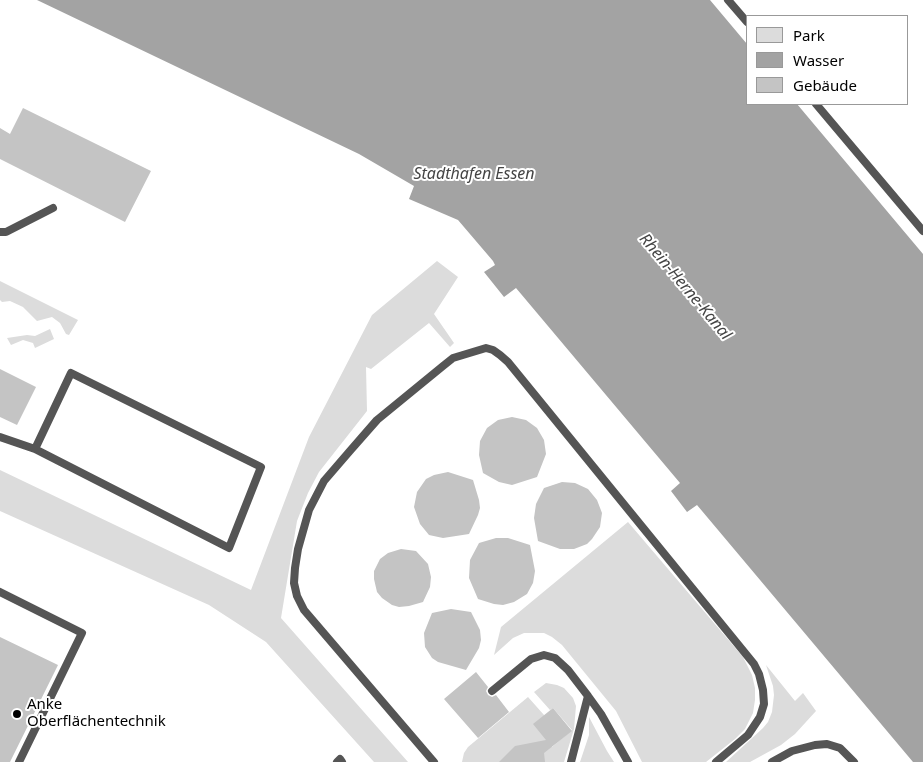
<!DOCTYPE html>
<html>
<head>
<meta charset="utf-8">
<style>
  body { margin:0 }
  #map { position:relative; width:923px; height:762px; overflow:hidden; background:#fff; font-family:"Noto Sans",sans-serif }
  canvas { display:block }
  .legend { position:absolute; left:746px; top:15px; width:162px; height:90px; box-sizing:border-box; background:#fff; border:1px solid #999; margin:0; padding:6px 9px; list-style:none; font-size:15px; color:#000 }
  .legend li { display:flex; align-items:center; gap:10px; height:25px }
  .legend b { width:25px; border:1px solid #999 }
</style>
</head>
<body>
<div id="map">
<canvas width="923" height="762"></canvas>
<ul class="legend">
<li><b style="height:14px;background:#dcdcdc"></b>Park</li>
<li><b style="height:14px;background:#a3a3a3"></b>Wasser</li>
<li><b style="height:14px;background:#c4c4c4"></b>Gebäude</li>
</ul>
</div>
<script>
const g = document.querySelector('canvas').getContext('2d');
g.lineJoin = 'round';
function fill(path, color) {
  g.fillStyle = color;
  g.fill(path, 'evenodd');
}
function shape(rows) {
  const path = new Path2D();
  for (const r of rows) {
    path.moveTo(r[0], r[1]);
    for (let i = 2; i < r.length; i += 2) path.lineTo(r[i], r[i + 1]);
  }
  return path;
}
function stroke(path, color, width, dash) {
  g.strokeStyle = color;
  g.lineWidth = width;
  g.lineCap = dash ? 'butt' : 'round';
  g.setLineDash(dash || []);
  g.stroke(path);
}
function drawText(font, color, halo, rows, align = 'center') {
  g.font = font + ' "Noto Sans",sans-serif';
  g.lineWidth = 4;
  g.setLineDash([]);
  g.textBaseline = 'middle';
  g.strokeStyle = halo;
  g.fillStyle = color;
  for (const [text, x, y, turn = 0] of rows) {
    g.save();
    g.translate(x, y);
    g.rotate((+turn || 0) * Math.PI / 180);
    g.textAlign = isNaN(turn) ? turn : align;
    if (halo) g.strokeText(text, 0, 0);
    g.fillText(text, 0, 0);
    g.restore();
  }
}
const green = shape([
  [437,261,458,277,434,314,454,343,450,347,429,323,371,369,366,367,367,411,319,472,308,493,297,521,281,618,408,762,374,762,266,642,209,605,0,511,0,470,251,590,309,437,372,315],
  [0,281,78,320,69,335,66,334,60,323,52,317,37,321,23,307,10,301,2,302,0,300],
  [50,329,54,339,35,348,33,343,23,340,11,345,7,338,27,335,35,336],
  [628,522,743,657,752,675,755,688,755,700,753,713,745,729,735,739,706,762,642,762,616,711,562,645,552,637,544,633,524,633,513,638,494,655,501,627],
  [766,665,795,701,803,693,816,711,795,734,781,745,750,762,726,762,763,728,768,722,772,712,774,695,773,686],
  [546,683,557,685,564,688,573,698,576,706,574,729,564,762,462,762,464,753,468,747,528,697,544,715,552,747,572,730,553,708,550,710,534,692],
  [589,717,607,751,614,762,580,762,589,735]
]);
const water = shape([
  [37,0,710,0,747,44,747,104,797,104,923,254,923,762,913,762,697,505,687,512,671,491,680,483,516,288,504,297,484,272,495,265,493,261,458,220,409,199,414,186,359,154]
]);
const building = shape([
  [23,108,151,171,125,222,0,159,0,128,10,134],
  [0,369,36,387,17,425,0,417],
  [512,417,526,420,537,428,544,440,546,454,537,477,512,485,499,482,483,473,479,455,480,441,487,428,498,420],
  [448,472,473,480,479,500,480,508,478,515,469,534,443,538,429,535,420,524,414,507,417,492,426,479,434,475],
  [562,482,575,483,588,489,597,500,602,513,600,527,592,539,587,544,574,549,560,549,538,541,534,518,536,504,544,488],
  [496,538,508,538,530,545,535,571,533,583,527,594,514,602,503,605,494,604,478,599,469,578,470,560,479,543],
  [401,549,416,551,428,564,431,577,430,587,423,602,409,606,399,607,392,605,382,598,377,592,374,579,374,571,380,559,388,553],
  [451,609,471,612,480,630,481,640,479,648,466,670,438,662,432,658,425,647,424,633,432,613],
  [0,637,58,665,10,762,0,762],
  [476,672,488,687,486,691,488,695,492,697,496,695,509,712,478,738,444,699],
  [553,708,572,731,544,753,545,762,499,762,515,746,546,740,533,724]
]);
const service = shape([
  [728,0,747,22],
  [816,104,923,231],
  [0,232,6,232,53,208],
  [0,437,35,449,229,548,261,467,71,373,35,449],
  [0,592,82,633,19,762],
  [492,691,531,659,544,655,555,658,568,670,588,696,571,762],
  [588,696,601,714,628,762],
  [337,762,340,759,342,762],
  [434,762,304,610,297,596,294,583,295,568,298,549,309,510,324,481,349,452,377,420,443,366,453,358,486,348,493,350,500,355,508,362,754,664,759,674,763,690,764,704,760,717,748,735,716,762],
  [772,762,792,751,815,745,827,744,840,748,854,762]
]);
const markers = [
  [17,714,5,"#000"]
];
const poiNames = [
  ["Anke",27,705],
  ["Oberflächentechnik",27,722]
];
const waterNames = [
  ["Stadthafen Essen",474,174],
  ["Rhein-Herne-Kanal",685,287,50]
];
fill(green, '#dcdcdc');
fill(water, '#a3a3a3');
fill(building, '#c4c4c4');
stroke(service, '#555', 8);
for (const [x, y, r, color] of markers) {
  const dot = new Path2D();
  dot.arc(x, y, r, 0, 2 * Math.PI);
  g.fillStyle = color;
  g.fill(dot);
  stroke(dot, '#fff', 2);
}
drawText('15px', '#000', '#fff', poiNames, 'left');
drawText('italic 16px', '#444', '#fff', waterNames);
</script>
</body>
</html>
